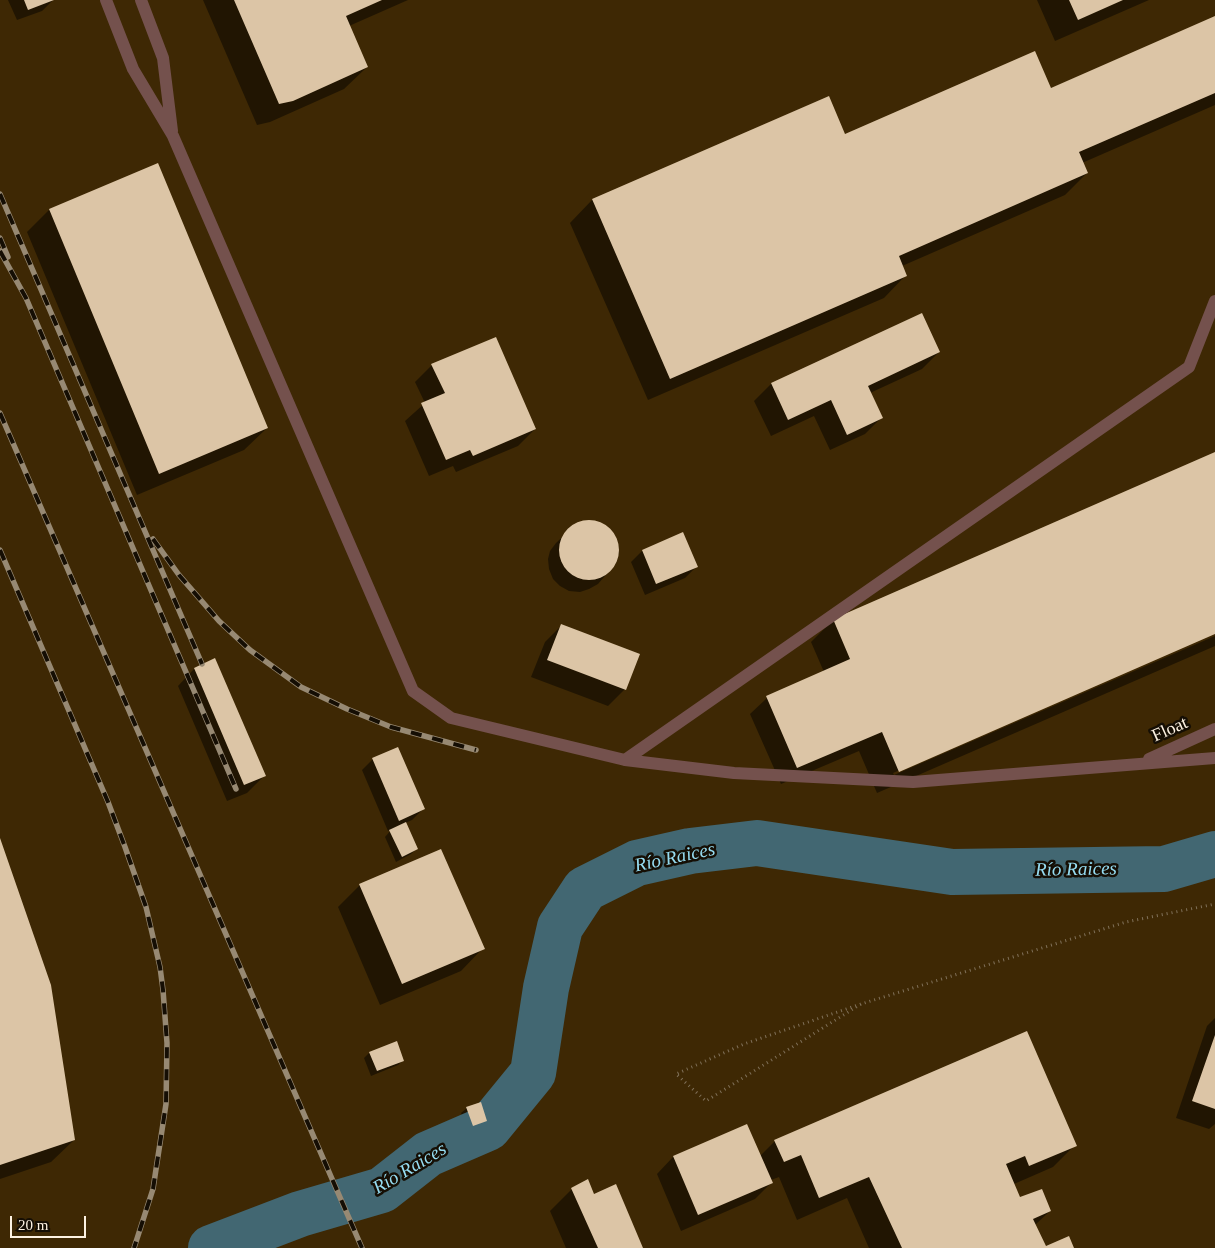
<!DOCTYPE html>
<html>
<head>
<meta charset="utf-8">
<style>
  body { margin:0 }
  #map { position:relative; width:1215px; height:1248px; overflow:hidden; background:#342207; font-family:"Times New Roman",serif }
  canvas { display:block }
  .scale { position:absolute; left:10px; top:1216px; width:76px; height:22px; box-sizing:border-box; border:2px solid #fdf2e2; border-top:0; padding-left:6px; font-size:15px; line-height:18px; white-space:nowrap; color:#fdf2e2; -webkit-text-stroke:4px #150e04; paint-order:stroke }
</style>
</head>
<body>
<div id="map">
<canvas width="1215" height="1248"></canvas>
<div class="scale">20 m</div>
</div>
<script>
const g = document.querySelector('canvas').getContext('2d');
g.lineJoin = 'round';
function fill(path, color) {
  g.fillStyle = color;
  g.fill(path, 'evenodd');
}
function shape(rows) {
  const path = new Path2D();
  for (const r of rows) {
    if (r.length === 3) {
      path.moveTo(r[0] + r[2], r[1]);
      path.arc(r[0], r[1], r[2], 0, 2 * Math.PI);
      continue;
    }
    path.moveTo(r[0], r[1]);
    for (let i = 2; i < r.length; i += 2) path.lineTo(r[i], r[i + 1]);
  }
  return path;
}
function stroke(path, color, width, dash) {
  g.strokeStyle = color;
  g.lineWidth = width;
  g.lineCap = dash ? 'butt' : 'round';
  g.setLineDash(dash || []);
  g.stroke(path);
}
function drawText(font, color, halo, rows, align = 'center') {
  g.font = font + ' "Times New Roman",serif';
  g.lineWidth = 5;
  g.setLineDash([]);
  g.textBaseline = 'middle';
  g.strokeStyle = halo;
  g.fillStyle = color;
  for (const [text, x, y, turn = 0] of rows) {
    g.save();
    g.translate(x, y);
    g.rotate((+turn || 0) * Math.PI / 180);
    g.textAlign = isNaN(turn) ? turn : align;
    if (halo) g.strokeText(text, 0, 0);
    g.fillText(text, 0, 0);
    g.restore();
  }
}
const built = shape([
  [0,0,1215,0,1215,1248,0,1248]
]);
const shadow = shape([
  [8,0,53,0,42,11,17,20],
  [203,0,408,0,349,26,367,67,344,89,270,122,257,125],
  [1037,0,1149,0,1055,41],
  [1215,17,1215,105,1082,163,1087,173,1065,195,902,266,906,275,884,298,648,400,570,223,592,200,828,97,845,135,1050,89],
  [157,165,267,428,244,450,137,495,27,232,49,210],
  [921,314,939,352,922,369,870,393,882,417,865,434,830,450,814,416,771,436,754,401,771,384],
  [432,365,535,429,518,446,456,472,453,466,429,476,405,421,425,403,415,382],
  [1215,453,1215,633,893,773,894,775,1215,636,1215,646,877,793,859,751,781,784,750,714,767,698,824,672,811,642,833,620],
  [592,521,601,523,615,536,618,544,619,553,616,563,598,584,589,589,580,592,569,591,560,586,553,579,549,569,548,559,550,551,556,543,575,525,583,522],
  [642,551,696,567,685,578,645,595,631,562],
  [562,625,625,689,608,706,531,677,545,642],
  [214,660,264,776,247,793,227,801,178,686,194,669],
  [373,759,423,809,412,820,405,823,416,849,411,854,396,862,385,837,392,829,388,831,362,770],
  [0,841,74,1140,51,1162,0,1179],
  [360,885,483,948,461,971,380,1005,338,907],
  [1215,1018,1215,1124,1209,1129,1176,1118,1207,1026],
  [369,1053,403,1060,398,1065,371,1076,364,1058],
  [467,1108,486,1120,481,1125,467,1131,461,1113],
  [775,1141,1075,1145,1053,1167,1014,1184,1020,1199,1050,1211,1035,1225,1045,1248,1073,1248,869,1248,847,1198,797,1220,779,1177,771,1180,772,1182,755,1199,681,1231,657,1174,673,1157,760,1156],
  [572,1189,593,1195,642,1248,566,1248,550,1211]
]);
const river = shape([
  [211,1248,300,1214,382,1190,428,1154,488,1128,533,1073,546,988,560,927,585,889,637,863,690,851,757,843,952,872,1164,869,1215,854]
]);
const building = shape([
  [24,0,54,0,28,10],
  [234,0,382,0,346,16,368,67,293,101,279,104],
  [1069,0,1123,0,1078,20],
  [1215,16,1215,93,1079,152,1088,173,899,256,907,276,670,379,592,199,829,96,845,134,1035,51,1051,88],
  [158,163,268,428,159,474,49,209],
  [922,313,940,352,868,386,883,418,847,435,831,400,788,420,771,383],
  [496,337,536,429,473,456,470,450,446,460,421,403,445,393,431,364],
  [1215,452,1215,634,899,772,882,732,797,768,766,696,850,659,833,619],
  [589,550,30],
  [683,532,698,567,656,584,642,550],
  [561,624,640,654,626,690,547,660],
  [215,658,266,776,244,785,194,668],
  [398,747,425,809,399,821,372,758],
  [406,822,418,849,402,857,389,830],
  [0,838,51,985,75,1140,0,1165],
  [441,849,485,949,402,984,359,884],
  [1027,1031,1077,1146,1029,1166,1025,1156,1006,1164,1020,1197,1042,1189,1051,1211,1033,1219,1046,1246,1069,1236,1074,1248,902,1248,869,1177,819,1198,801,1155,784,1162,774,1140],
  [1215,1035,1215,1109,1192,1101],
  [397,1041,404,1061,377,1071,369,1052],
  [481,1102,487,1121,473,1126,466,1107],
  [747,1124,773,1183,698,1215,673,1156],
  [588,1179,594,1194,616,1184,643,1248,598,1248,571,1188]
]);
const path = shape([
  [861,1004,706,1101,676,1074,744,1044,861,1004,1126,922,1215,904]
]);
const service = shape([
  [106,0,133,69,173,136,413,691,451,718,625,760,734,773,913,782,1215,758],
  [141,0,163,58,172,131],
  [1149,759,1215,729],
  [625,760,1189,367,1215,301]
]);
const rail = shape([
  [0,194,202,664],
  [0,238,8,257],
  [0,251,26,298,236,789],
  [0,413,362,1248],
  [153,539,179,575,219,621,250,650,301,687,347,709,391,727,476,750],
  [0,550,108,802,125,847,146,907,160,967,163,990,167,1043,166,1104,153,1189,134,1248]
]);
const streetNames = [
  ["Float",1170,730,-24]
];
const waterNames = [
  ["Río Raices",675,858,-12],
  ["Río Raices",1076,870,-1],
  ["Río Raices",410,1169,-31]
];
fill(built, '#3e2804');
fill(shadow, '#0007');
stroke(river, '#426772', 46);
fill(building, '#dcc5a6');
stroke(path, '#80715a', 3, [1, 4]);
stroke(service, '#74514d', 12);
stroke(rail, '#978973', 5.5);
stroke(rail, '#150e04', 4, [11]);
drawText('18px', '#fdf2e2', '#150e04', streetNames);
drawText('italic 19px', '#96dcf1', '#150e04', waterNames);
</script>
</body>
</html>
